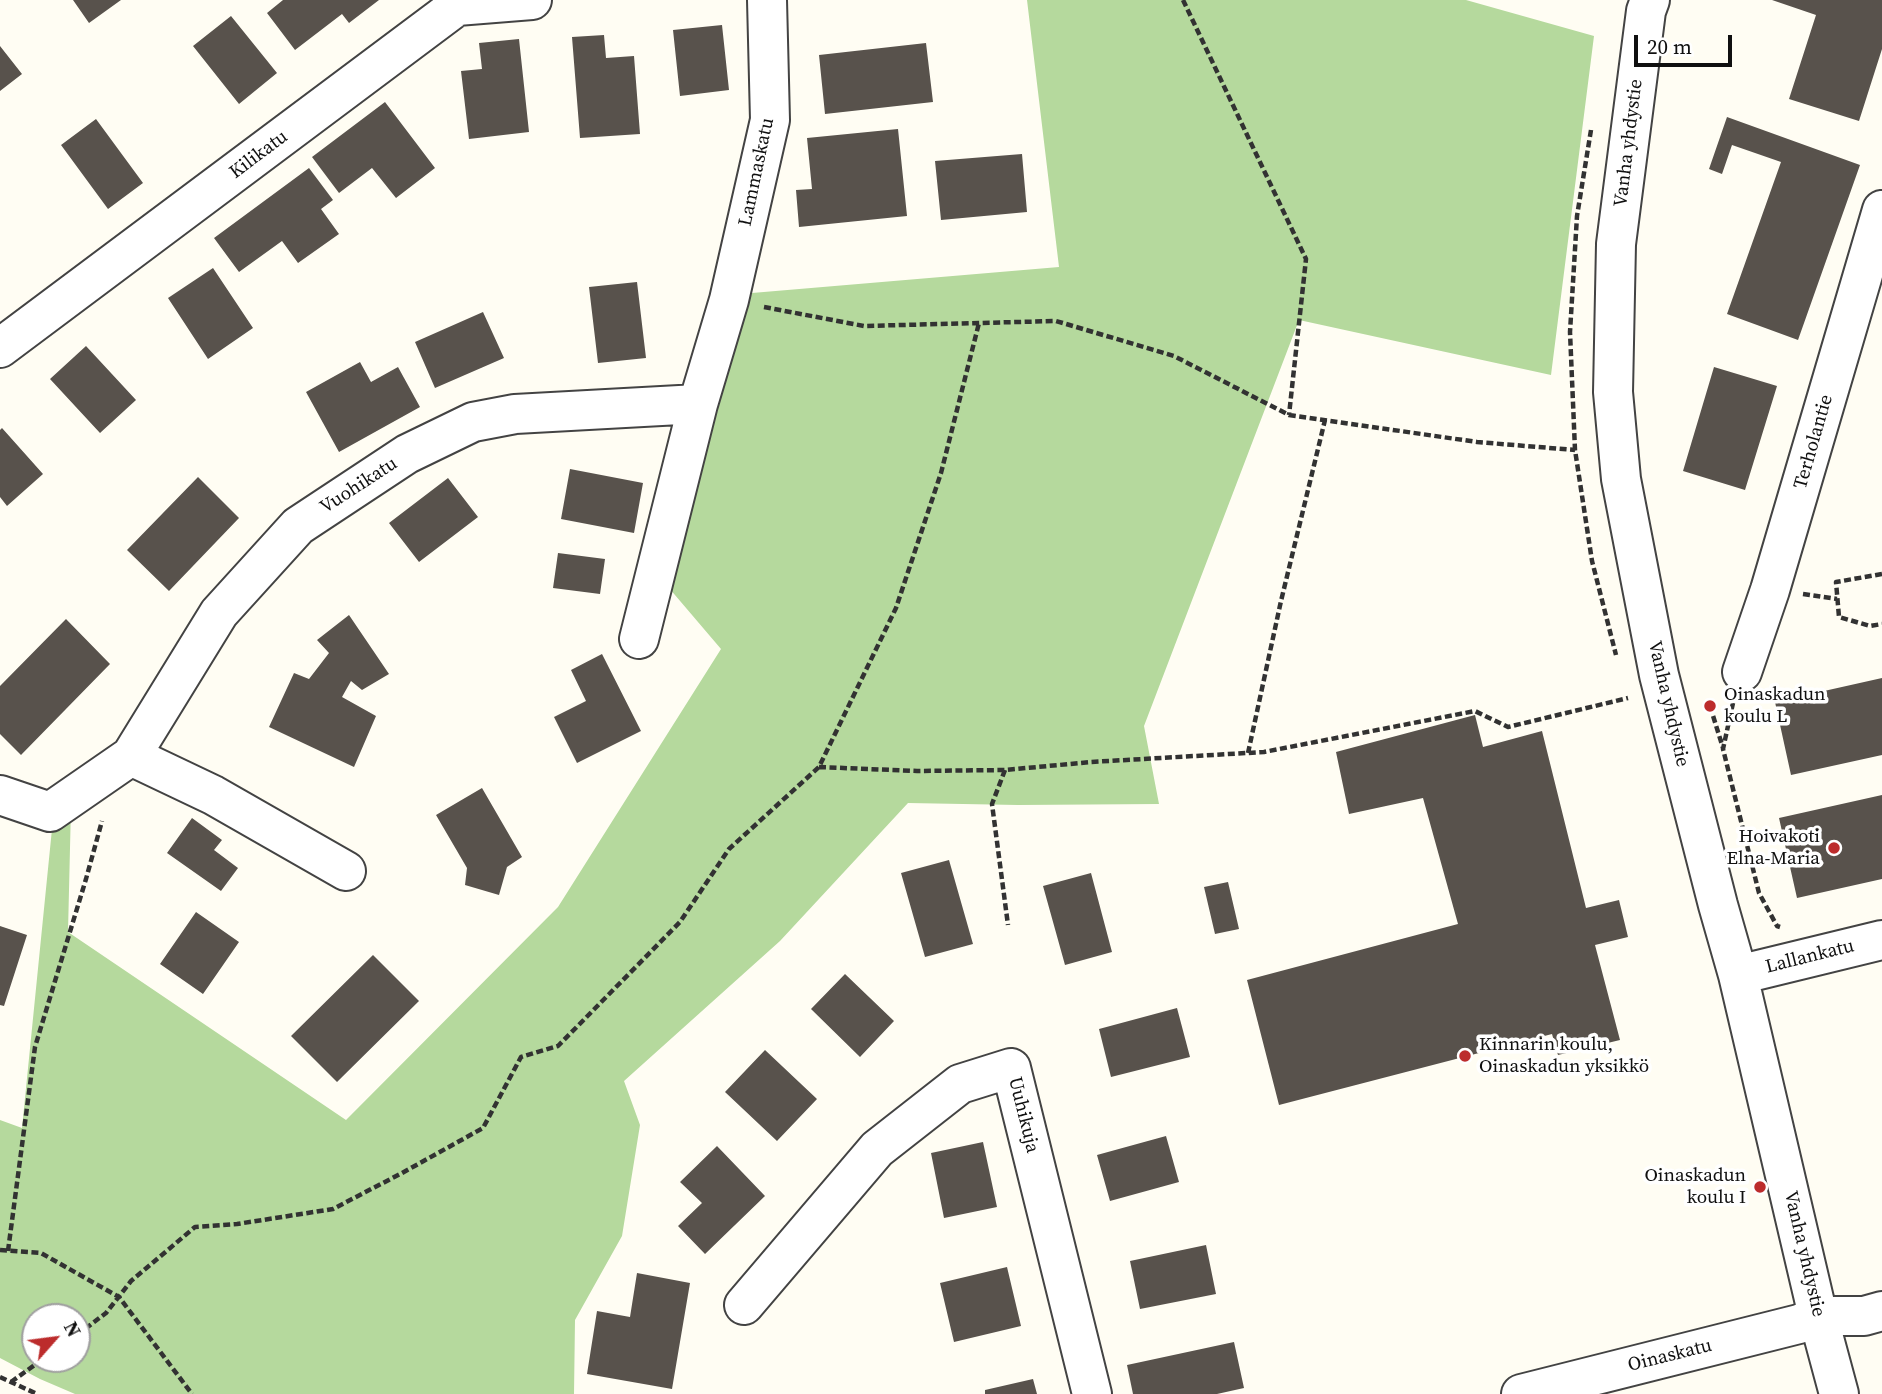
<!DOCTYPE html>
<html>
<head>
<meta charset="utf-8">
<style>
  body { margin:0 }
  #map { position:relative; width:1882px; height:1394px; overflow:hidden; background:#fffdf3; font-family:"Source Serif 4",serif }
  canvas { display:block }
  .north { position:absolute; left:21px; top:1303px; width:70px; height:70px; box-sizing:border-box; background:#fff; border:2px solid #9f9f9f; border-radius:50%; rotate:62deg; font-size:19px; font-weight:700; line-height:28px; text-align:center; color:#101010 }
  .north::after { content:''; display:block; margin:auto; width:24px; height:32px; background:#bc2c2c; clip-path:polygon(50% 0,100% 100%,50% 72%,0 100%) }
  .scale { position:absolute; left:1634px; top:35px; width:98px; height:32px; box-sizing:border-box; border:4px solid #101010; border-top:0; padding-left:9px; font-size:21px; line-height:24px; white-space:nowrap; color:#101010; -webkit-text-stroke:5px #fff; paint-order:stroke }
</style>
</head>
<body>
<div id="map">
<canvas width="1882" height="1394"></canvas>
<div class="north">N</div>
<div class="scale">20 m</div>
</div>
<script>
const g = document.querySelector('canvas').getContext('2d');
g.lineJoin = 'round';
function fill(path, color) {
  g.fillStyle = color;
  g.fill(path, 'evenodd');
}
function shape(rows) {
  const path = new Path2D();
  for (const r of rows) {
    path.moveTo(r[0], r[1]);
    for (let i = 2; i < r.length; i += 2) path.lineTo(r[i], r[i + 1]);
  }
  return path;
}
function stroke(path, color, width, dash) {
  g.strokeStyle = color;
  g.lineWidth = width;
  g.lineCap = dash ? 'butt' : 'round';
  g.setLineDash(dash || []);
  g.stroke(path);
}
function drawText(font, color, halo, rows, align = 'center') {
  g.font = font + ' "Source Serif 4",serif';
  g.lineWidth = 7;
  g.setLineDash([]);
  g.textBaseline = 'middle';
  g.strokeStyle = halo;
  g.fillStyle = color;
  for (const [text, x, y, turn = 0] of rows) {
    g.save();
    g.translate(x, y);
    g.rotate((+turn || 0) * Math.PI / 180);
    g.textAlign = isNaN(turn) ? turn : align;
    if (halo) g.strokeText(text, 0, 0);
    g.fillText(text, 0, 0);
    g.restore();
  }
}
const forest = shape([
  [1027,0,1466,0,1594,36,1551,375,1299,320,1144,726,1159,804,1018,805,908,803,780,941,624,1081,640,1125,622,1236,575,1320,574,1394,75,1394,40,1379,0,1358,0,1120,22,1128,53,819,71,806,68,932,346,1120,558,907,721,649,669,588,743,317,752,293,1059,267],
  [35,1317,77,1317,77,1359,35,1359]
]);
const building = shape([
  [73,0,121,0,89,23],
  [283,0,379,0,349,23,342,14,295,50,267,13],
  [1772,0,1882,0,1882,49,1859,121,1789,99,1816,15],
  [231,16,277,73,239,104,193,46],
  [722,25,729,90,680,96,673,30],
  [604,35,606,58,634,56,640,134,580,138,572,37],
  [519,39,529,132,469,139,461,71,482,69,479,43],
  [926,43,933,102,825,114,819,55],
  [0,46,22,74,0,91],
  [385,102,435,168,396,198,372,168,339,193,312,157],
  [1727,117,1860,165,1798,340,1727,314,1781,162,1732,145,1722,174,1709,169],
  [96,119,143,183,108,209,61,145],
  [898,129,907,216,799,227,796,190,812,189,807,138],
  [1022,154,1027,212,941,220,935,161],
  [309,168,333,200,321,209,339,234,298,263,282,241,239,272,214,238],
  [213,268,253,328,208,359,168,298],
  [637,282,646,358,598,363,589,287],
  [483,312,504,358,435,388,415,342],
  [86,346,136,400,100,433,50,379],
  [360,362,371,382,398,367,420,407,339,452,306,392],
  [1714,367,1777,386,1745,490,1683,471],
  [2,428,43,474,7,506,0,497,0,430],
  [570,469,643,483,634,533,561,519],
  [198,477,239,518,169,591,127,550],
  [448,478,478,517,419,562,389,523],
  [558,553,605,559,600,594,553,588],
  [349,615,389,674,362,690,351,681,342,697,376,716,354,767,269,727,294,673,309,679,329,653,317,640],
  [66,619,110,664,21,755,0,734,0,686],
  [602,654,641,731,577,763,554,717,586,701,571,670],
  [1882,678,1882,755,1791,775,1775,702],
  [1475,715,1483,747,1542,731,1586,908,1619,900,1628,937,1595,945,1620,1040,1558,1055,1552,1034,1279,1105,1247,980,1458,924,1423,798,1349,814,1336,752],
  [482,788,522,857,507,867,499,895,465,885,467,868,436,815],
  [1882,795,1882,879,1797,898,1779,818],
  [192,818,222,840,214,850,238,868,221,891,167,853],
  [949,860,973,944,925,957,901,873],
  [1091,873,1112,952,1065,965,1043,886],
  [1228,882,1239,929,1215,934,1204,887],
  [196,912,239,942,203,994,160,964],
  [0,926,27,935,4,1006,0,1005],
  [373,955,419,1001,337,1082,291,1036],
  [845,974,894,1021,860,1057,811,1009],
  [1177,1008,1190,1057,1111,1077,1099,1029],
  [765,1050,817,1099,777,1141,725,1092],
  [1166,1136,1179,1182,1110,1201,1097,1155],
  [983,1142,997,1207,944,1218,931,1153],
  [717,1146,765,1196,705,1254,678,1226,702,1203,680,1182],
  [1206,1245,1216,1294,1140,1309,1130,1261],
  [1007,1267,1021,1326,954,1342,940,1283],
  [637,1273,690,1283,672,1389,587,1374,597,1311,630,1317],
  [1234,1342,1244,1388,1217,1394,1133,1394,1127,1365],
  [1033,1379,1037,1394,985,1394,985,1390]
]);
const path = shape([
  [1183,0,1306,259,1289,415],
  [1591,130,1577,216,1570,332,1575,450,1592,561,1616,655],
  [764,307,864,326,1056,321,1174,356,1289,415,1477,442,1575,450],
  [1882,574,1836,582,1839,617,1870,626,1882,624],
  [1803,594,1837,599],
  [1733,703,1723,749,1759,893,1777,926,1780,927],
  [1710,706,1723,748],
  [1248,753,1281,601,1325,420],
  [819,767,917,771,1005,770,1091,762,1264,752,1475,711,1508,727,1628,698],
  [1005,770,992,804,1008,925],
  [0,1250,41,1253,119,1297,192,1394],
  [8,1251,35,1047,86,879,102,821],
  [77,1335,106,1313,131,1281,195,1227,237,1224,333,1209,402,1173,483,1128,521,1057,558,1046,680,922,729,849,819,767,896,608,941,473,979,323],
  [0,1377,37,1394],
  [11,1382,43,1359]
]);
const minor = shape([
  [1650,0,1646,11,1616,244,1613,392,1621,479,1659,675,1718,905,1738,975,1818,1316,1839,1394],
  [0,348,457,6,532,0],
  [639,639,698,404,729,300,770,120,767,0],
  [1742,672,1770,590,1882,210],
  [131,756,213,795,346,871],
  [0,795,50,812,131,756,219,613,298,526,407,454,473,422,515,414,698,404],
  [1738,975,1882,940],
  [744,1305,877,1149,960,1084,1011,1068,1092,1394],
  [1521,1394,1799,1324,1818,1316,1864,1316,1882,1311]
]);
const markers = [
  [1710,706,7,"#bc2c2c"],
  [1834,848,7,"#bc2c2c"],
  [1465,1056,7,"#bc2c2c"],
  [1760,1187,7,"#bc2c2c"]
];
const streetNames = [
  ["Vanha yhdystie",1629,143,-83],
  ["Kilikatu",259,155,-37],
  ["Lammaskatu",757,172,-78],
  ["Terholantie",1814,442,-74],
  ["Vuohikatu",359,486,-33],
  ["Vanha yhdystie",1668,704,77],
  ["Lallankatu",1810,957,-14],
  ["Uuhikuja",1023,1115,76],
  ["Vanha yhdystie",1804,1254,77],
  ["Oinaskatu",1670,1356,-14]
];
const poiNames = [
  ["Oinaskadun",1724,695],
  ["koulu L",1724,717],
  ["Hoivakoti",1820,837,"right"],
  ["Elna-Maria",1820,859,"right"],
  ["Kinnarin koulu,",1479,1045],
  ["Oinaskadun yksikkö",1479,1067],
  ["Oinaskadun",1746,1176,"right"],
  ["koulu I",1746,1198,"right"]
];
fill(forest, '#b5d99d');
fill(building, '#58524c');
stroke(minor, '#434343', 42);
stroke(path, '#323232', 4.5, [7, 3.5]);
stroke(minor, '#fff', 38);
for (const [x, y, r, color] of markers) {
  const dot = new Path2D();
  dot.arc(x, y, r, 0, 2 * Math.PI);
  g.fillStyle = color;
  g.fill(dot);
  stroke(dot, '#fff', 2.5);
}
drawText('19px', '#101010', '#fff', streetNames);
drawText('19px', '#101010', '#fff', poiNames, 'left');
</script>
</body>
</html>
